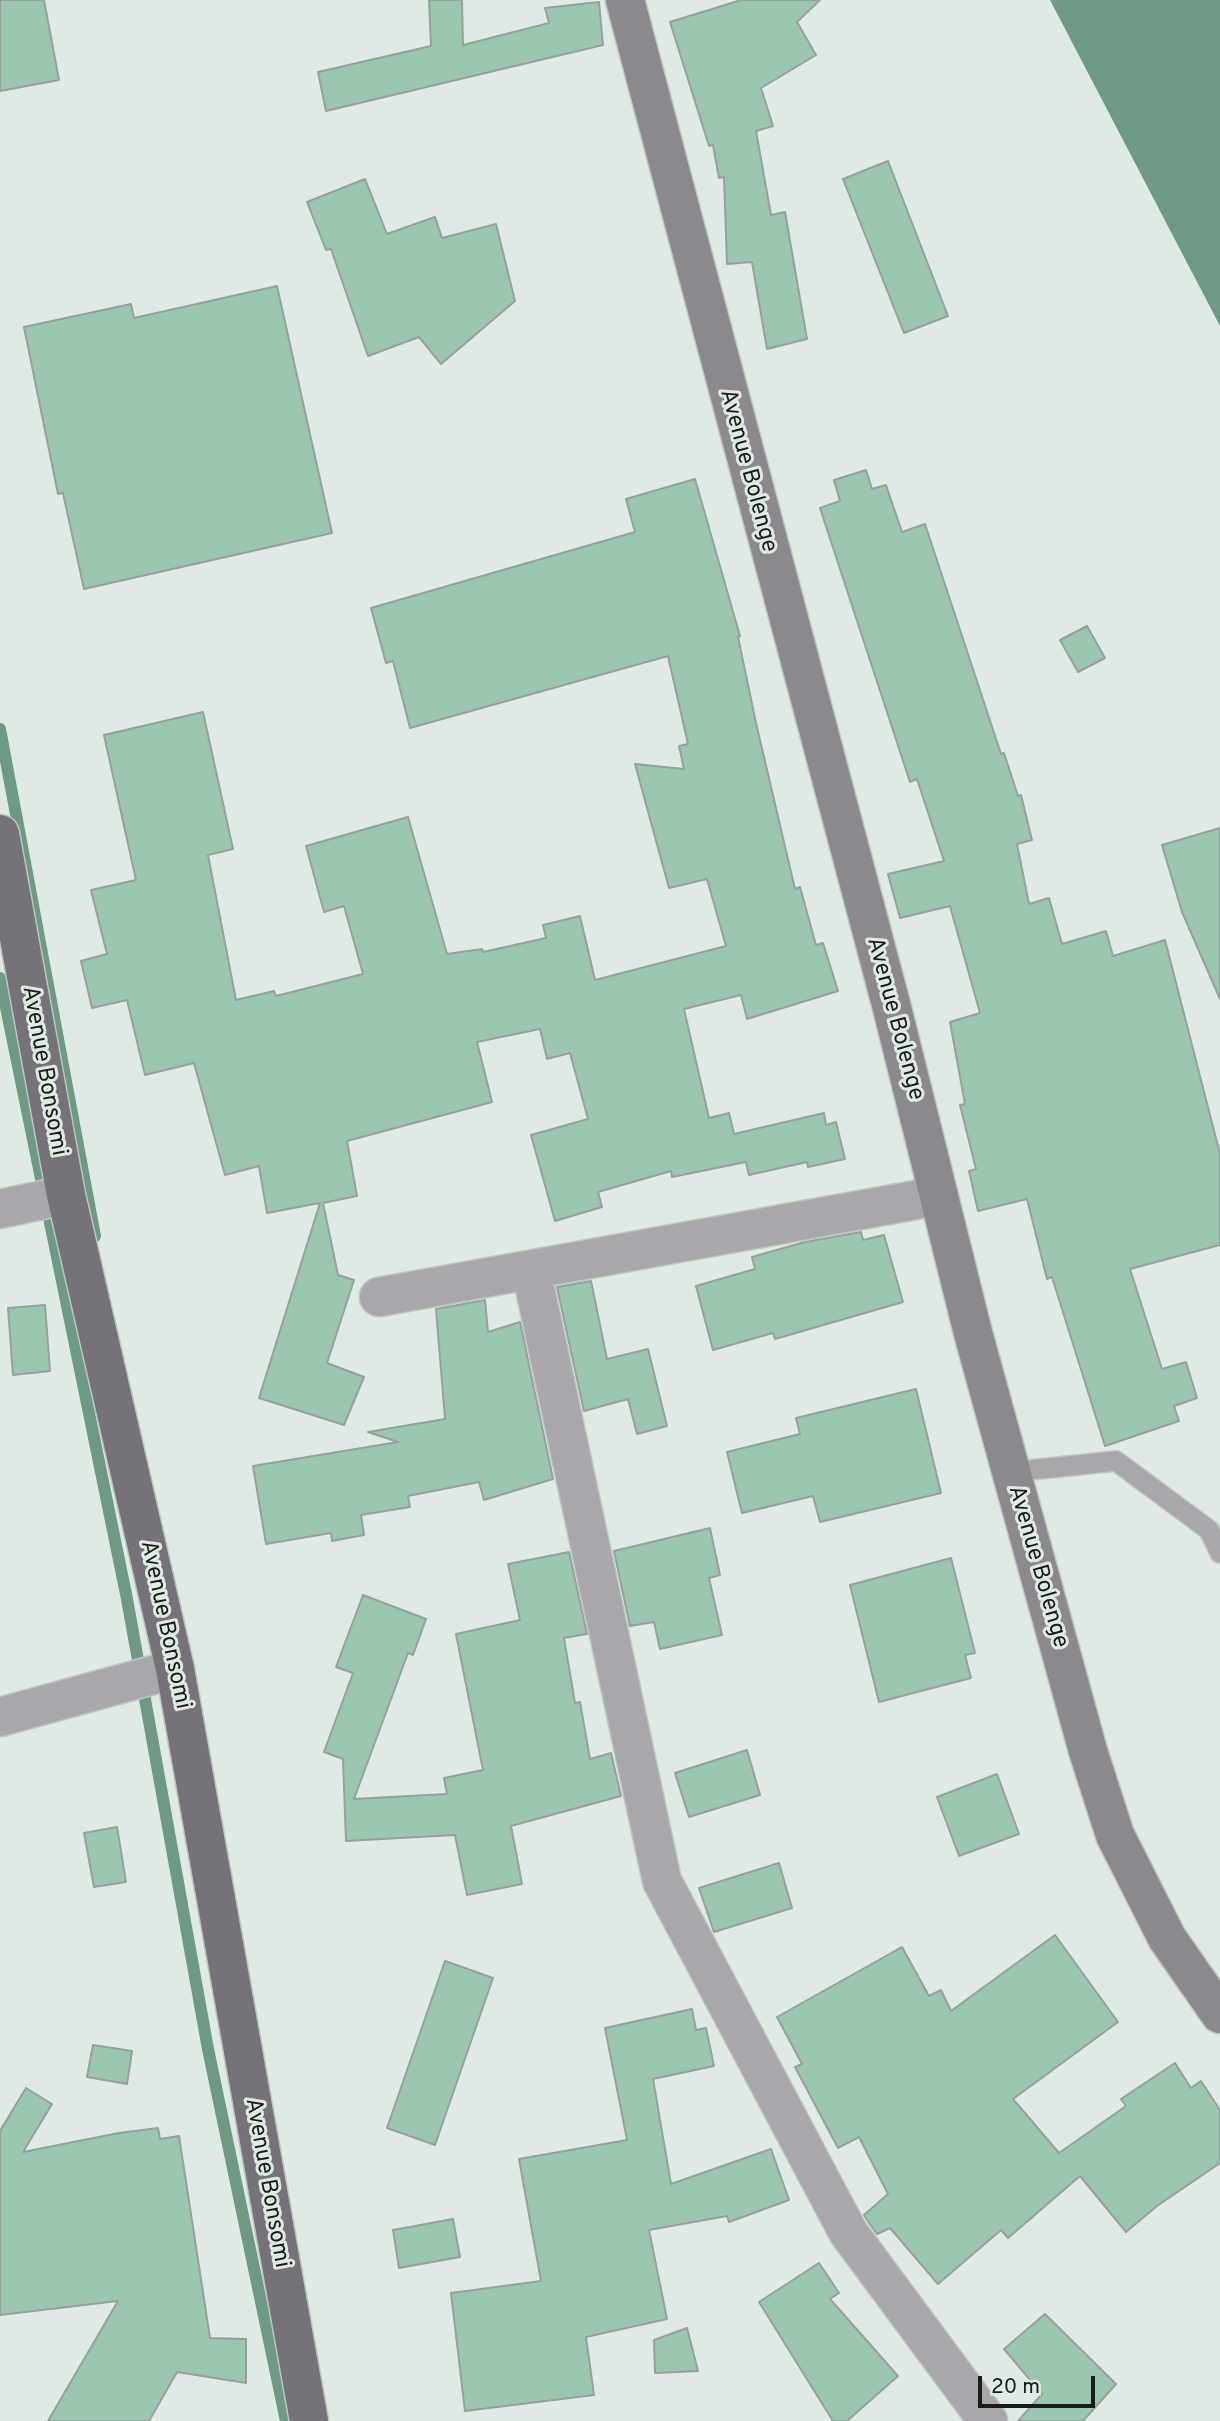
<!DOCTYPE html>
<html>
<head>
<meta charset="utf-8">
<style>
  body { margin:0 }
  #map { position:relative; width:1220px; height:2421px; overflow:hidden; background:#e0eae4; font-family:Overpass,sans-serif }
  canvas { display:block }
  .scale { position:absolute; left:978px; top:2376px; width:117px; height:32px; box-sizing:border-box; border:4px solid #181c1a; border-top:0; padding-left:9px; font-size:21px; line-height:24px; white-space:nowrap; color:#181c1a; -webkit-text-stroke:5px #e0eae4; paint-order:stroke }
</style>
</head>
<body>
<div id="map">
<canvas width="1220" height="2421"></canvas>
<div class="scale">20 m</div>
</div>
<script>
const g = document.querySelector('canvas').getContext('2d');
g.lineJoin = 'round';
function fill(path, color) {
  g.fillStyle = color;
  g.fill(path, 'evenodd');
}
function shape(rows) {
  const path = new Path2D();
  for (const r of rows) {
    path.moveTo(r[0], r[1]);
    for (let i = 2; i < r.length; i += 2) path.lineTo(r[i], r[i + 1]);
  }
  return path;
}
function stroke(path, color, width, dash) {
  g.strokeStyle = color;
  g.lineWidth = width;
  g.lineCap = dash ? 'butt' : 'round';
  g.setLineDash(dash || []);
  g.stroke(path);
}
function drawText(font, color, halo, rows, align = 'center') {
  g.font = font + ' Overpass,sans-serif';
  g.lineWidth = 6;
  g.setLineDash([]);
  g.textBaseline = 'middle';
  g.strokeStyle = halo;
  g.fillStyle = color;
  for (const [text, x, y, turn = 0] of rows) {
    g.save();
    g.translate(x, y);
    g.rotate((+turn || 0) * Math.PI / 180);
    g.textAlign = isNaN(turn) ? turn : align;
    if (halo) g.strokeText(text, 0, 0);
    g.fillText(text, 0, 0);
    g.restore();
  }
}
const water = shape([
  [1050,0,1220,0,1220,326]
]);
const stream = shape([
  [0,729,95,1236],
  [0,978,127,1599,208,2049,286,2421]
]);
const building = shape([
  [0,0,44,0,59,80,0,91,0,0],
  [429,0,462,0,463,45,549,23,545,8,599,2,603,45,326,111,318,72,431,46,429,0],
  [741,0,820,0,797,22,816,55,761,88,773,126,756,131,771,215,785,212,807,339,767,349,752,262,727,264,724,177,719,178,713,145,709,146,670,22,741,0],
  [888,161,948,316,904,333,843,179,888,161],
  [365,179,387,234,435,217,442,238,496,224,515,301,441,364,419,337,368,356,331,249,326,250,307,202,365,179],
  [277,286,332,533,84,589,63,493,58,494,24,327,131,304,134,318,277,286],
  [866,470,872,489,886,485,902,532,925,524,1001,754,1004,753,1018,796,1021,795,1032,840,1017,844,1029,904,1049,898,1062,944,1106,931,1113,956,1165,940,1220,1154,1220,1245,1130,1269,1162,1369,1186,1362,1197,1398,1174,1406,1179,1421,1105,1446,1052,1277,1047,1279,1027,1199,978,1211,969,1171,976,1169,960,1105,965,1104,950,1022,980,1013,950,906,900,918,888,874,944,861,917,779,910,782,820,508,840,501,834,480,866,470],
  [695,479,740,636,738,637,756,723,795,889,800,887,816,945,823,943,838,991,747,1019,741,995,684,1009,709,1118,729,1113,734,1134,824,1113,826,1125,836,1122,845,1159,808,1167,807,1162,749,1175,746,1162,672,1177,671,1171,598,1192,602,1207,555,1221,531,1135,588,1119,570,1053,547,1059,540,1029,477,1042,492,1102,347,1141,357,1196,323,1203,338,1275,354,1280,327,1363,364,1377,344,1425,259,1398,320,1203,267,1213,259,1166,225,1175,194,1063,145,1075,127,1000,92,1008,81,961,107,954,91,890,136,880,104,735,203,712,233,849,208,855,236,1000,274,991,276,996,363,974,344,906,324,912,306,846,408,817,447,954,482,949,483,952,546,938,543,925,580,916,595,980,726,946,707,879,669,888,635,764,684,769,679,746,688,744,668,656,410,728,393,661,386,663,371,608,635,532,626,499,695,479],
  [1087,626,1105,658,1078,672,1060,640,1087,626],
  [1220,828,1220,999,1182,912,1162,845,1220,828],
  [861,1232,863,1240,884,1235,903,1302,775,1339,773,1333,713,1350,696,1286,755,1269,752,1257,805,1242,861,1232],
  [591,1281,607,1359,648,1349,667,1426,637,1434,628,1399,584,1411,557,1287,591,1281],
  [485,1300,488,1332,520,1322,553,1479,484,1500,479,1482,408,1496,410,1507,361,1515,364,1535,332,1541,331,1533,266,1544,253,1466,398,1442,368,1432,445,1419,436,1309,485,1300],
  [45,1305,50,1371,13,1375,8,1308,45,1305],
  [916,1389,941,1493,820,1522,813,1496,742,1513,727,1452,800,1434,796,1418,916,1389],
  [710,1528,720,1575,709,1578,722,1635,660,1649,654,1622,630,1626,614,1551,710,1528],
  [569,1552,587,1634,564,1638,575,1703,580,1702,590,1759,611,1753,621,1796,511,1826,522,1884,467,1895,455,1835,346,1841,343,1759,324,1752,353,1673,336,1667,363,1595,426,1619,413,1655,408,1653,354,1799,447,1794,444,1778,483,1770,456,1634,520,1620,508,1564,569,1552],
  [951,1558,975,1653,965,1655,971,1678,879,1702,850,1585,951,1558],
  [747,1750,760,1795,689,1817,675,1773,747,1750],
  [997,1774,1019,1834,959,1856,937,1797,997,1774],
  [117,1827,126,1882,94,1887,84,1833,117,1827],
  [779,1863,792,1908,714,1932,699,1888,779,1863],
  [1055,1935,1118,2022,1013,2099,1059,2153,1126,2106,1121,2099,1175,2063,1191,2088,1201,2081,1220,2110,1220,2163,1157,2206,1126,2232,1080,2176,1008,2238,1001,2230,938,2284,890,2228,877,2234,867,2220,864,2215,888,2194,859,2137,838,2148,795,2067,802,2064,777,2017,902,1947,929,1996,941,1990,951,2011,1055,1935],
  [445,1961,493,1978,435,2145,387,2128,445,1961],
  [692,2009,696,2030,706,2028,714,2066,653,2079,671,2184,771,2149,789,2200,729,2222,727,2216,649,2230,667,2319,586,2337,594,2395,465,2411,451,2293,541,2281,519,2159,627,2140,605,2028,692,2009],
  [93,2045,132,2051,127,2084,87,2077,93,2045],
  [26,2088,52,2104,23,2152,119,2133,158,2128,160,2139,179,2136,210,2338,246,2339,246,2383,177,2372,149,2421,48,2421,118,2301,0,2315,0,2131,26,2088],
  [453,2219,460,2257,399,2268,393,2230,453,2219],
  [819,2263,839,2293,830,2299,898,2376,847,2421,833,2421,759,2302,819,2263],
  [1045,2314,1116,2384,1083,2421,1018,2421,1042,2394,1004,2349,1045,2314],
  [687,2328,698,2371,655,2373,654,2340,687,2328]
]);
const lane = shape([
  [1011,1472,1116,1461,1209,1530,1220,1553]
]);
const street = shape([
  [0,1209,66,1195],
  [531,1270,662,1881,848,2232,988,2421],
  [379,1297,938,1196],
  [0,1717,175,1669]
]);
const secondary = shape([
  [625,0,892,1008,973,1333,1088,1751,1115,1835,1167,1938,1220,2014]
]);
const primary = shape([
  [0,834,66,1195,175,1669,309,2421]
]);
const streetNames = [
  ["Avenue Bolenge",747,471,75],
  ["Avenue Bolenge",894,1019,75],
  ["Avenue Bonsomi",43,1071,80],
  ["Avenue Bolenge",1037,1567,74],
  ["Avenue Bonsomi",164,1625,78],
  ["Avenue Bonsomi",266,2183,80]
];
fill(water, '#6e9984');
stroke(stream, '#6e9984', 12);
fill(building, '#9ac6b0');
stroke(building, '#97a09b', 2);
stroke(lane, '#bcc5c0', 22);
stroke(street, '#bcc5c0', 41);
stroke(secondary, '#bcc5c0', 41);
stroke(primary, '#bcc5c0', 41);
stroke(lane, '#a9a7ab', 19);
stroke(street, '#a9a7ab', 38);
stroke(secondary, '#8b888e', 38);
stroke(primary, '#767279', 38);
drawText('23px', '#181c1a', '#e0eae4', streetNames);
</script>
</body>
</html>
